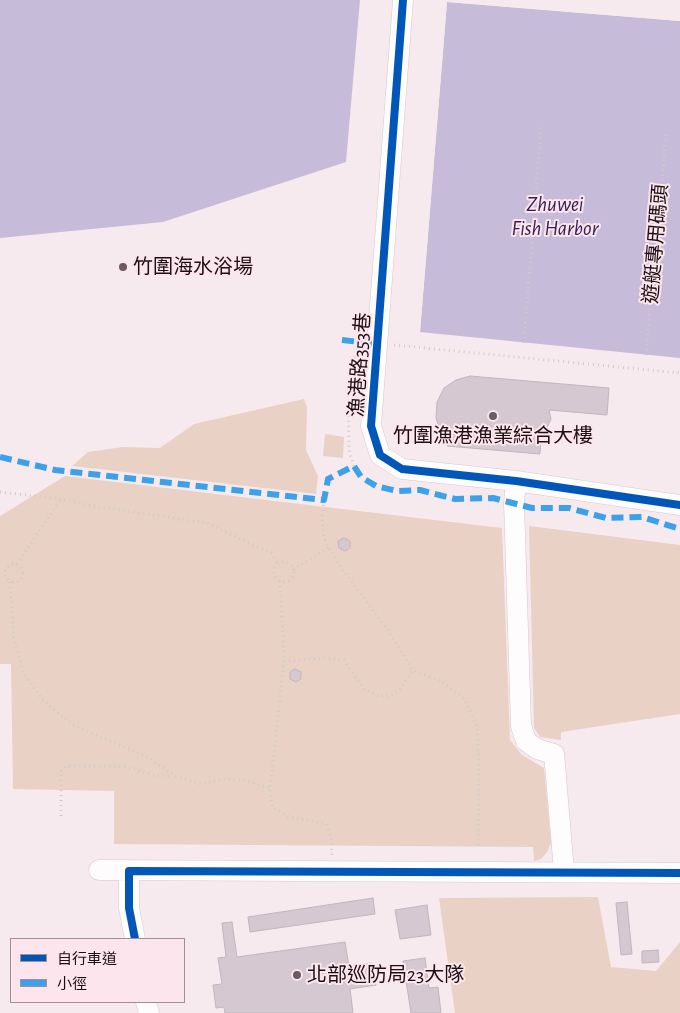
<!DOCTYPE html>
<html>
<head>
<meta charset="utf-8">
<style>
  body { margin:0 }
  #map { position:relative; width:680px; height:1013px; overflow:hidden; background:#f7eaee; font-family:"Alegreya Sans","Noto Sans TC",sans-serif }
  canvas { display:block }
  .legend { position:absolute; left:10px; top:938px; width:175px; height:65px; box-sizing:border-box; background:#fce5ed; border:1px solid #a28f96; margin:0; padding:6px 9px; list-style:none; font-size:15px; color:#1b0f13 }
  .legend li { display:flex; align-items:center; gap:10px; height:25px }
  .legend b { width:25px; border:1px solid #a28f96 }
</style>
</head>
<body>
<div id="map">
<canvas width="680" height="1013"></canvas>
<ul class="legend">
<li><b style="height:6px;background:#0057b8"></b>自行車道</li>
<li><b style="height:6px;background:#3da1ea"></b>小徑</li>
</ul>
</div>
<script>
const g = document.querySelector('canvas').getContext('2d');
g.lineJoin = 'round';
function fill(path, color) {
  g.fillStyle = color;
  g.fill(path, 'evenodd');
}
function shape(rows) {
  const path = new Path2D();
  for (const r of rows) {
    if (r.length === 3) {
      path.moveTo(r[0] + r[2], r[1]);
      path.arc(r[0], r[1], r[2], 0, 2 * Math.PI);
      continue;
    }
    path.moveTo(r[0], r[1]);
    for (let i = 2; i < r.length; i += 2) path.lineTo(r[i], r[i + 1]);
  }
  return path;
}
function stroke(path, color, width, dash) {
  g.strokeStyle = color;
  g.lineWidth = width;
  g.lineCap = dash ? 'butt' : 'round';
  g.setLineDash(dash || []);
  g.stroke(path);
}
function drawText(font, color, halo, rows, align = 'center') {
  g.font = font + ' "Alegreya Sans","Noto Sans TC",sans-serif';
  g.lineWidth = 4;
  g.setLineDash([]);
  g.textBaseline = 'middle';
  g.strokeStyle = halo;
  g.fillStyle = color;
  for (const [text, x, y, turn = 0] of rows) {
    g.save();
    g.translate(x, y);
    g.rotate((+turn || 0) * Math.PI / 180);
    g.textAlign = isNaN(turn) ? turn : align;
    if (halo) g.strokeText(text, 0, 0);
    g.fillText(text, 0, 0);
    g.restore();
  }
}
const green = shape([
  [304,399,307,408,306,450,318,476,316,494,72,466,88,452,123,447,160,448,194,424],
  [325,434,344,437,343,458,323,456],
  [65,476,502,528,510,740,522,755,544,768,551,843,547,852,541,859,534,861,533,847,114,844,114,791,13,789,11,664,0,664,0,516],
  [529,526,680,545,680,714,561,732,561,740,540,737,534,728],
  [598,897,611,967,656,971,680,942,680,1013,455,1013,439,898]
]);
const water = shape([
  [0,0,360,0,346,162,163,222,0,238],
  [447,2,680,21,680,358,420,332]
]);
const pier = shape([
  [445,0,680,18,680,21,447,2,420,332,418,332]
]);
const building = shape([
  [470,376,609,388,607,415,549,410,551,419,541,440,540,454,447,446,447,438,440,430,436,418,437,402,444,388,456,380,470,376],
  [344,538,350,541,350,548,345,551,339,548,338,541,344,538],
  [295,669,301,672,301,679,296,682,290,679,290,672,295,669],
  [373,898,375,914,250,932,248,917,373,898],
  [627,902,632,954,621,955,616,903,627,902],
  [427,905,431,935,400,939,395,910,427,905],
  [232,922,237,957,345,942,349,966,372,963,376,985,350,989,353,1013,225,1013,224,1007,216,1008,213,985,222,984,218,958,226,957,222,923,232,922],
  [658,950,659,962,642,963,642,951,658,950],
  [425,958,429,988,438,987,441,1013,411,1013,403,961,425,958]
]);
const path = shape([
  [524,343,541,124],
  [394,345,680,373],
  [646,355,666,134],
  [354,466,349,450,348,396,357,346],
  [0,492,61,499,93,506,207,523,271,553,278,564],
  [324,500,322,520,324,538,338,563,386,628,413,670,442,682,465,700,477,726,479,772,478,848],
  [284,572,10],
  [14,573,9],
  [17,564,61,499],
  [293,569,329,548],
  [280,581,284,661,270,788,272,807,289,817,326,824,331,838,332,855],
  [10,582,14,639,24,674,43,700,74,726,146,756,175,776,201,784,225,779,244,780,270,788],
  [284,661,326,658,344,660,365,690,378,696,390,696,400,689,413,670],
  [61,816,61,771,67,766,114,766,132,768,156,776,172,776]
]);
const minor = shape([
  [403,0,371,426,380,455,402,469,516,481,680,505],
  [516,481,514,503,521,726,526,741,537,749,554,754,564,871],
  [99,870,680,873],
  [129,871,129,908,135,939],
  [146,1002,149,1013]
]);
const quiet = shape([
  [342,340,377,344],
  [0,457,55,470,324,500,328,479,354,466,361,477,376,486,397,491,420,490,455,499,493,498,532,508,569,508,606,518,642,517,680,529]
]);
const cycleway = shape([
  [403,0,371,426,380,455,402,469,516,481,680,505],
  [135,939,129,908,129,871,680,873]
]);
const markers = [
  [123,267,5,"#685c60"],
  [493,416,5,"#685c60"],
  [297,975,5,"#685c60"]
];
const streetNames = [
  ["遊艇專用碼頭",656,244,-85],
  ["漁港路353巷",360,365,-86]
];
const poiNames = [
  ["竹圍海水浴場",133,267],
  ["竹圍漁港漁業綜合大樓",493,436,"center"],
  ["北部巡防局23大隊",307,975]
];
const waterNames = [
  ["Zhuwei",555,205],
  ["Fish Harbor",555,229]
];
fill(green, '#e9d1c6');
fill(water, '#c7bbda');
fill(pier, '#f7eaee');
fill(building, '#d5c8d1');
stroke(building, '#c0b6bc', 1);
stroke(minor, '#d4c8cc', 21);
stroke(path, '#cfcbcc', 3, [1, 4]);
stroke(minor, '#fefcfc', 20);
stroke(quiet, '#3da1ea', 6, [12, 6]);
stroke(cycleway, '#0057b8', 8);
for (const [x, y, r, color] of markers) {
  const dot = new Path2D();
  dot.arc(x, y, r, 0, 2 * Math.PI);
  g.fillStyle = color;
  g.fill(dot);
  stroke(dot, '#fce5ed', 2);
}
drawText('20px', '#1b0f13', '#fce5ed', streetNames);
drawText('20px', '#1b0f13', '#fce5ed', poiNames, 'left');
drawText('italic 21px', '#332056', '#fce5ed', waterNames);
</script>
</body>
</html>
